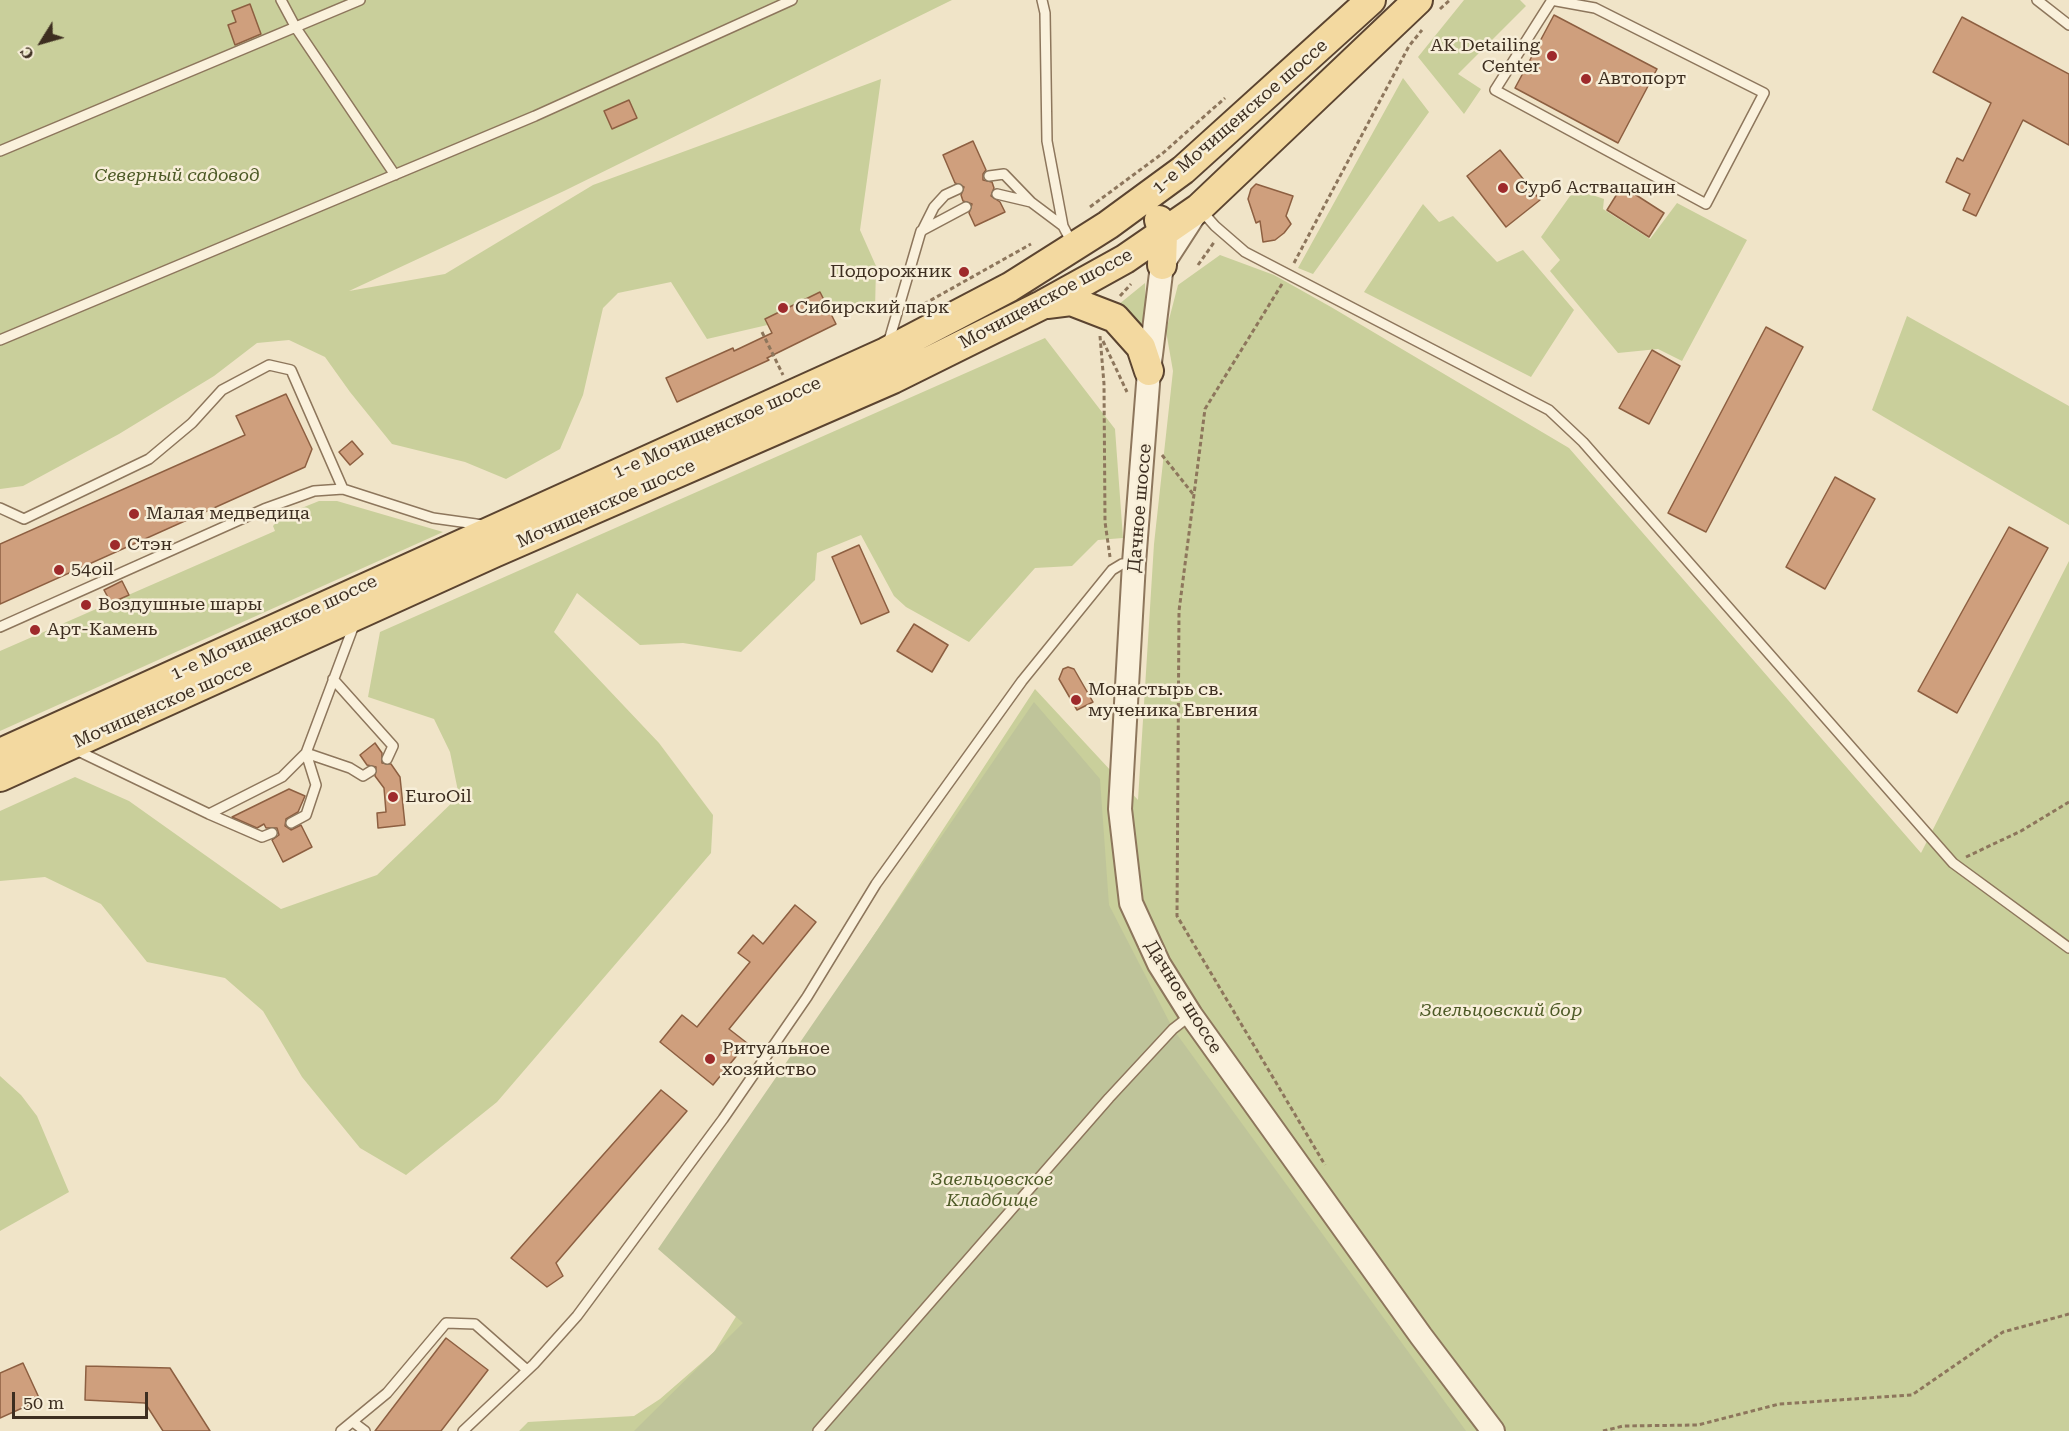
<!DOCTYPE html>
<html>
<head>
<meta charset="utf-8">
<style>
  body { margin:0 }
  #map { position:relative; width:2069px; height:1431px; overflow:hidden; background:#f0e4c8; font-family:"Roboto Serif",serif }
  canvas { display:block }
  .north { position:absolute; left:12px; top:12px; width:60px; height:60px; -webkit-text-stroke:4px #f7eed8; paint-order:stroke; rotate:233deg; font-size:16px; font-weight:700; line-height:24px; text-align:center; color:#3d2e20 }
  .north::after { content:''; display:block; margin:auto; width:21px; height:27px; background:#3d2e20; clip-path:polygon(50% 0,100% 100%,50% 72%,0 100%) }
  .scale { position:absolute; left:12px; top:1392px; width:136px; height:27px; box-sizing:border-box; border:3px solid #3d2e20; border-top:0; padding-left:8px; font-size:18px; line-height:21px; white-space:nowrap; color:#3d2e20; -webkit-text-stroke:4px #f7eed8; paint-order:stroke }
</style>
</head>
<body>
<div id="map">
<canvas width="2069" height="1431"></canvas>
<div class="north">С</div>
<div class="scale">50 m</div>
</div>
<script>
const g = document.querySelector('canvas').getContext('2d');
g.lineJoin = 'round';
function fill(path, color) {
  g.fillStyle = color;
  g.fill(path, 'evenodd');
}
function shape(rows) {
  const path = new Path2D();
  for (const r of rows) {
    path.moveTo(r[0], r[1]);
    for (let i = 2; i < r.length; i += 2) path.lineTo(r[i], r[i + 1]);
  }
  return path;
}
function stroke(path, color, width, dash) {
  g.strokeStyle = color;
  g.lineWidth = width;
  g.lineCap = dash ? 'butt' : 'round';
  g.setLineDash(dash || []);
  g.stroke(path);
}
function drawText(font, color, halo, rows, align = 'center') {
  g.font = font + ' "Roboto Serif",serif';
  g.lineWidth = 5;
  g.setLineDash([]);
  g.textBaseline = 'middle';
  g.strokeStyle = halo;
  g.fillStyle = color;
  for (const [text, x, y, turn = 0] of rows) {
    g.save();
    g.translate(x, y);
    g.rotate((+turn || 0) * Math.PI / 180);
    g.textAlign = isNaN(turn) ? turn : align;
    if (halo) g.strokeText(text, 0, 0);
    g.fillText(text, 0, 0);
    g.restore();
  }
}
const green = shape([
  [0,0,952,0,564,191,349,291,445,274,593,185,881,79,860,230,876,266,875,311,858,304,707,339,671,282,618,293,603,308,583,395,560,449,506,479,465,462,392,444,350,392,325,357,289,340,257,343,214,376,119,434,23,486,0,489],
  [1464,0,1520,0,1526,6,1458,74,1481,89,1464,114,1418,57],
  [1403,78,1429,112,1313,274,1298,268],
  [1575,189,1604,199,1603,209,1650,239,1677,203,1747,240,1682,361,1658,349,1618,353,1550,271,1560,260,1541,237],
  [1423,204,1439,222,1453,216,1497,262,1523,250,1574,310,1531,377,1364,292],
  [1220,255,1274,275,1331,307,1569,448,1921,853,2069,561,2069,1431,519,1431,528,1422,634,1416,660,1399,714,1352,737,1315,669,1248,1035,689,1138,800,1154,544,1173,371,1166,331,1178,285],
  [1145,283,1146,324,1142,328,1113,309],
  [1907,316,2069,406,2069,525,1872,410],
  [1045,338,1115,429,1123,538,1098,540,1072,566,1035,568,969,642,906,607,894,596,861,535,817,553,815,580,741,652,683,643,640,645,577,593,554,632,659,743,713,815,711,853,497,1102,406,1175,360,1148,302,1077,263,1011,225,978,147,962,101,904,45,877,0,881,0,811,75,777,129,801,281,909,377,875,459,796,450,752,434,719,368,697,380,632],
  [319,501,337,501,443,532,0,731,0,651,275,531,273,526,282,516],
  [0,1076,21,1095,37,1116,69,1192,0,1231]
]);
const cemetery = shape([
  [1034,702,1100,779,1109,905,1173,1029,1466,1431,634,1431,743,1323,658,1249]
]);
const building = shape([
  [250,4,261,34,235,45,228,25,236,22,232,11,250,4],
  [1554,15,1657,69,1618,143,1515,88,1554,15],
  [1962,17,2069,74,2069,145,2023,120,1976,216,1963,210,1970,194,1946,182,1957,158,1963,161,1991,103,1933,72,1962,17],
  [629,100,637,118,612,129,604,111,629,100],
  [973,141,986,170,983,174,983,180,992,182,994,188,991,196,1000,202,1005,212,975,226,969,213,972,204,963,201,961,195,964,187,955,183,943,155,973,141],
  [1500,150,1540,200,1506,227,1467,176,1500,150],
  [1256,184,1293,196,1286,216,1291,224,1284,233,1275,240,1263,242,1260,221,1256,223,1248,199,1251,189,1256,184],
  [1622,186,1664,213,1649,237,1607,210,1622,186],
  [820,292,836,324,767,358,769,360,677,402,666,378,733,348,734,351,772,333,765,319,820,292],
  [1766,327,1803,347,1706,532,1668,513,1766,327],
  [1652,350,1680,366,1649,424,1619,408,1652,350],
  [286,394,312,449,305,467,0,604,0,544,245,435,236,416,286,394],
  [352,441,363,454,350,465,339,452,352,441],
  [1835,477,1875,499,1825,589,1786,567,1835,477],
  [2009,527,2048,548,1957,713,1918,691,2009,527],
  [859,545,889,612,861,624,832,557,859,545],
  [122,581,129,595,111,603,104,590,122,581],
  [914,624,948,645,932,672,897,651,914,624],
  [1068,667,1074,669,1093,702,1077,710,1059,679,1063,669,1068,667],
  [375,743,382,753,382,763,391,764,400,777,405,825,378,828,377,813,386,812,384,788,375,776,376,767,367,765,360,755,375,743],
  [289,789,305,796,298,812,286,819,285,826,291,830,301,825,312,847,283,862,272,840,279,835,277,828,266,828,264,824,257,828,232,817,289,789],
  [795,905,816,922,729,1029,747,1043,713,1085,660,1042,682,1015,697,1027,750,962,738,953,753,935,763,944,795,905],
  [661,1090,687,1111,556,1263,563,1276,547,1287,511,1258,661,1090],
  [446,1338,488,1370,441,1431,375,1431,446,1338],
  [23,1363,40,1400,0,1418,0,1373,23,1363],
  [86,1366,170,1368,210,1431,163,1431,145,1403,85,1400,86,1366]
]);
const path = shape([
  [1440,9,1450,0],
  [1090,207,1163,153,1225,98],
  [1294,263,1409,46,1422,30],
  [1198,265,1215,241],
  [1282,284,1205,409,1179,611,1177,916,1325,1165],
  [1120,296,1131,284],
  [924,304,1031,244],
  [762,332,783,375],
  [1100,336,1104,384,1105,522,1110,557],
  [1103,341,1127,392],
  [1162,455,1193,494],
  [1966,857,2021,831,2069,802],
  [1603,1431,1623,1426,1698,1425,1779,1404,1912,1395,2003,1332,2069,1314]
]);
const service = shape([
  [281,0,296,28,395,175],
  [1042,0,1045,13,1047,141,1063,226,1072,243],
  [1551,0,1595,8,1764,93,1706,204,1495,90,1552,0],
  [2037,0,2069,25],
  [0,151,360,0],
  [989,176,1004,174,1031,202],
  [997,194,1031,202,1063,226],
  [1200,209,1215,226,1245,252,1549,410,1583,442,1953,863,2069,948],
  [922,231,934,207,945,195,958,189],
  [0,340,535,116,792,0],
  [888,344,921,231,966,207],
  [0,508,24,519,149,459,192,423,222,390,269,365,291,370,343,489],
  [0,627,264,509,314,491,343,489,433,518,483,525],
  [333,679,393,746,387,759],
  [76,750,209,814,282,777,306,753,354,625],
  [306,753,350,768,363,776,371,771],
  [209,814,262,837,272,833],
  [291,823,306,815,316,785,306,753],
  [353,1422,365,1431],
  [341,1431,387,1393,446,1323,475,1324,527,1370],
  [463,1431,534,1364,577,1316,723,1119,807,997,876,884,1022,681,1112,570,1122,564,1134,563],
  [818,1431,1109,1098,1173,1029,1191,1015]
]);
const tertiary = shape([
  [1195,214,1162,265,1149,371,1134,563,1120,809,1131,903,1159,964,1191,1015,1421,1336,1493,1431]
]);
const primary = shape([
  [1159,220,1163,234,1162,265],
  [1047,304,1071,301,1115,318,1141,347,1149,371],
  [0,753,886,352,1010,287,1108,225,1183,170,1371,0],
  [0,777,494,553,893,379,1042,305,1125,259,1199,208,1418,0]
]);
const markers = [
  [1552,56,6,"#9e2a2b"],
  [1586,79,6,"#9e2a2b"],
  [1503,188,6,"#9e2a2b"],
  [964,272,6,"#9e2a2b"],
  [783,308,6,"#9e2a2b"],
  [134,514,6,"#9e2a2b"],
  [115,545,6,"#9e2a2b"],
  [59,570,6,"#9e2a2b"],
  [86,605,6,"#9e2a2b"],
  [35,630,6,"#9e2a2b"],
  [1076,700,6,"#9e2a2b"],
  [393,797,6,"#9e2a2b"],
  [710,1059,6,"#9e2a2b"]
];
const poiNames = [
  ["АК Detailing",1540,46,"right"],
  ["Center",1540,67,"right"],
  ["Автопорт",1598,79],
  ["Сурб Аствацацин",1515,188],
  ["Подорожник",952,272,"right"],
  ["Сибирский парк",795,308],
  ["Малая медведица",146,514],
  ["Стэн",127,545],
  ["54oil",71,570],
  ["Воздушные шары",98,605],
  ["Арт-Камень",47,630],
  ["Монастырь св.",1088,690],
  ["мученика Евгения",1088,711],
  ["EuroOil",405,797],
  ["Ритуальное",722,1049],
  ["хозяйство",722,1070]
];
const streetNames = [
  ["1-е Мочищенское шоссе",1240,117,-41],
  ["Мочищенское шоссе",1046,299,-28],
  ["1-е Мочищенское шоссе",717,428,-24],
  ["Мочищенское шоссе",606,504,-24],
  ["Дачное шоссе",1140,508,-85],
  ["1-е Мочищенское шоссе",274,628,-25],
  ["Мочищенское шоссе",163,704,-24],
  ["Дачное шоссе",1183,997,58]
];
const parkNames = [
  ["Северный садовод",177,176],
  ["Заельцовский бор",1501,1011],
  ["Заельцовское",992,1180],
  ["Кладбище",992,1201]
];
fill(green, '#c9cf9b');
fill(cemetery, '#bfc49a');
fill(building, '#cf9f7d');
stroke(building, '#8d5f41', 1.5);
stroke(service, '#8d765c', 12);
stroke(tertiary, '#8d765c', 26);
stroke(primary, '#5b4430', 32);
stroke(path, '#8d765c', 3, [4.5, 3]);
stroke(service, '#faf1dc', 9);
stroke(tertiary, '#faf1dc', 22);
stroke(primary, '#f3d9a0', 28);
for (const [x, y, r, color] of markers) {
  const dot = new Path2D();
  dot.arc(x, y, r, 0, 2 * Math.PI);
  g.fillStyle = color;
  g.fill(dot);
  stroke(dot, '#f7eed8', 2);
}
drawText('18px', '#3d2e20', '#f7eed8', poiNames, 'left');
drawText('18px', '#3d2e20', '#f7eed8', streetNames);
drawText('italic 18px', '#4d5a26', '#f7eed8', parkNames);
</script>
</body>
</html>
